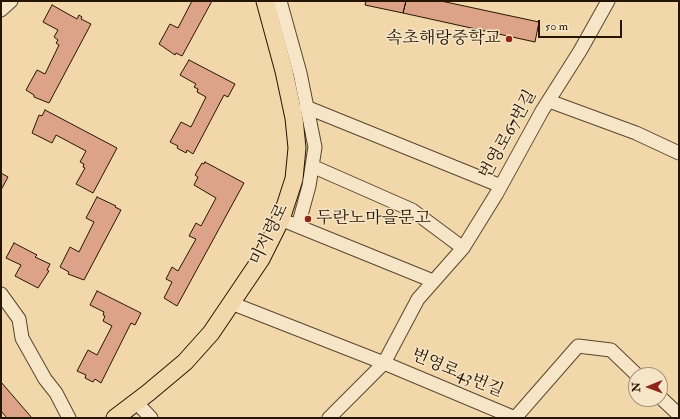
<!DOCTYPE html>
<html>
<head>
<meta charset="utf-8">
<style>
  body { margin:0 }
  #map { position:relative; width:680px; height:419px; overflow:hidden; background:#f2d7ab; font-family:"IM FELL Double Pica",serif }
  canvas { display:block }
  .frame { position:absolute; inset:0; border:2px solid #261601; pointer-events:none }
  .north { position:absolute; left:628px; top:367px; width:40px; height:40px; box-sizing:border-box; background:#f7e5c8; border:1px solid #a39278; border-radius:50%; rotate:269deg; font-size:11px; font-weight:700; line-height:16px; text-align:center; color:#261601 }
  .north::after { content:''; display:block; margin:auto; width:14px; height:18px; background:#8f2418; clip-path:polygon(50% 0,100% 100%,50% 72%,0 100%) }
  .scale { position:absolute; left:538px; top:20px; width:84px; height:18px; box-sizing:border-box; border:2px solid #261601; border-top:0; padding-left:5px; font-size:12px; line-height:14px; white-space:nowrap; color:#261601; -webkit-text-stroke:3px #f7e5c8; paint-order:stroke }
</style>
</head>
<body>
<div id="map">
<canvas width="680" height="419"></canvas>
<div class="frame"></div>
<div class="north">N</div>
<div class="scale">50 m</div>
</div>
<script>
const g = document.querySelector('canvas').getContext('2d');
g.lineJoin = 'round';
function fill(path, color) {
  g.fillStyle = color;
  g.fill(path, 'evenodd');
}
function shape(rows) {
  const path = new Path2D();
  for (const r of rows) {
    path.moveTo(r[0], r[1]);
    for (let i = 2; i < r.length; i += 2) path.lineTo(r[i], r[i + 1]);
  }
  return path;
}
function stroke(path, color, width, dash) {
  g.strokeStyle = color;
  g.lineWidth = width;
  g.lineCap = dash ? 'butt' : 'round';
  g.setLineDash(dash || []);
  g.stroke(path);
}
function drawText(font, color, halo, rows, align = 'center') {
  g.font = font + ' "IM FELL Double Pica","Noto Serif KR",serif';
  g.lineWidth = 3;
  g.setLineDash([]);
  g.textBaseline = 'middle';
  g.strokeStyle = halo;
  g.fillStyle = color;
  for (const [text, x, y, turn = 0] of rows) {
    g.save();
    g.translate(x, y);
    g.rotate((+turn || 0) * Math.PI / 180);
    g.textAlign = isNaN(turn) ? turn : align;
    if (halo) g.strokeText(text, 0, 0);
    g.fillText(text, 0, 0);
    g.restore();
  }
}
const building = shape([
  [192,1,212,1,182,56,176,53,175,55,159,44,170,24,178,28,192,1],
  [366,1,406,1,403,13,365,5,366,1],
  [406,1,441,1,539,22,535,42,403,13,406,1],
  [52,5,77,19,79,15,82,17,81,19,91,24,49,103,34,97,34,95,26,90,37,70,45,74,59,45,56,43,58,40,54,37,58,30,43,22,52,5],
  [189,60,235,84,228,97,224,95,193,154,187,150,186,153,177,148,178,146,170,142,181,122,191,127,206,97,197,92,198,89,194,87,196,84,180,75,189,60],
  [45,110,117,148,93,193,76,184,85,168,83,167,84,164,80,162,86,151,56,135,52,143,32,133,39,115,42,116,45,110],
  [205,162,244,183,177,306,164,298,172,282,166,279,172,267,178,271,196,239,189,236,196,223,201,226,216,198,194,185,198,177,195,175,202,163,204,164,205,162],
  [1,173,8,177,1,190,1,173],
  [97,197,116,206,115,207,121,210,84,280,68,274,69,272,60,267,70,247,79,252,94,222,86,218,97,197],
  [14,243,37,255,35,257,50,264,47,270,49,271,38,288,15,276,21,265,6,258,14,243],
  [97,291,141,313,135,325,131,323,101,383,95,379,93,382,85,378,86,375,77,371,88,350,97,355,112,326,103,321,105,316,103,315,104,312,90,305,97,291],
  [1,382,32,418,7,418,1,411,1,382]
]);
const minor = shape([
  [280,1,300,73,315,147,309,186,298,226],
  [1,10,11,1],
  [549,101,636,133,679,153],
  [306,107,501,186],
  [312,166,412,210,463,248],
  [290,223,433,281],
  [1,294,19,319,22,338,45,379,56,393,69,418],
  [231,303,384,363,515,418],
  [660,397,679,415],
  [136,402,151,418],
  [329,418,384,363,418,299,463,248,497,193,542,111,580,51,608,1],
  [515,418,578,346,611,350,637,375]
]);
const major = shape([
  [115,418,148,393,185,362,211,333,261,259,281,219,294,179,297,148,294,118,284,71,265,1]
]);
const markers = [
  [509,39,4,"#8f2418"],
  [308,219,4,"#8f2418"]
];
const poiNames = [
  ["속초해랑중학교",501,39],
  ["두란노마을문고",316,219,"left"]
];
const streetNames = [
  ["번영로67번길",509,135,-61],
  ["미시령로",270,235,-64],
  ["번영로43번길",457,374,23]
];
fill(building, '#dda388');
stroke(building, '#261601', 1);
stroke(minor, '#59462c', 15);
stroke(major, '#261601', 19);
stroke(minor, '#f7e5c8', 13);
stroke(major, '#f2d7ab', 17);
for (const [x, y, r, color] of markers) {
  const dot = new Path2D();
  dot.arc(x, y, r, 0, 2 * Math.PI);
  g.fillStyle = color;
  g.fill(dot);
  stroke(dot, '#f7e5c8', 1.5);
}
drawText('17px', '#261601', '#f7e5c8', poiNames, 'right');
drawText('17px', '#261601', '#f7e5c8', streetNames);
</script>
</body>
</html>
